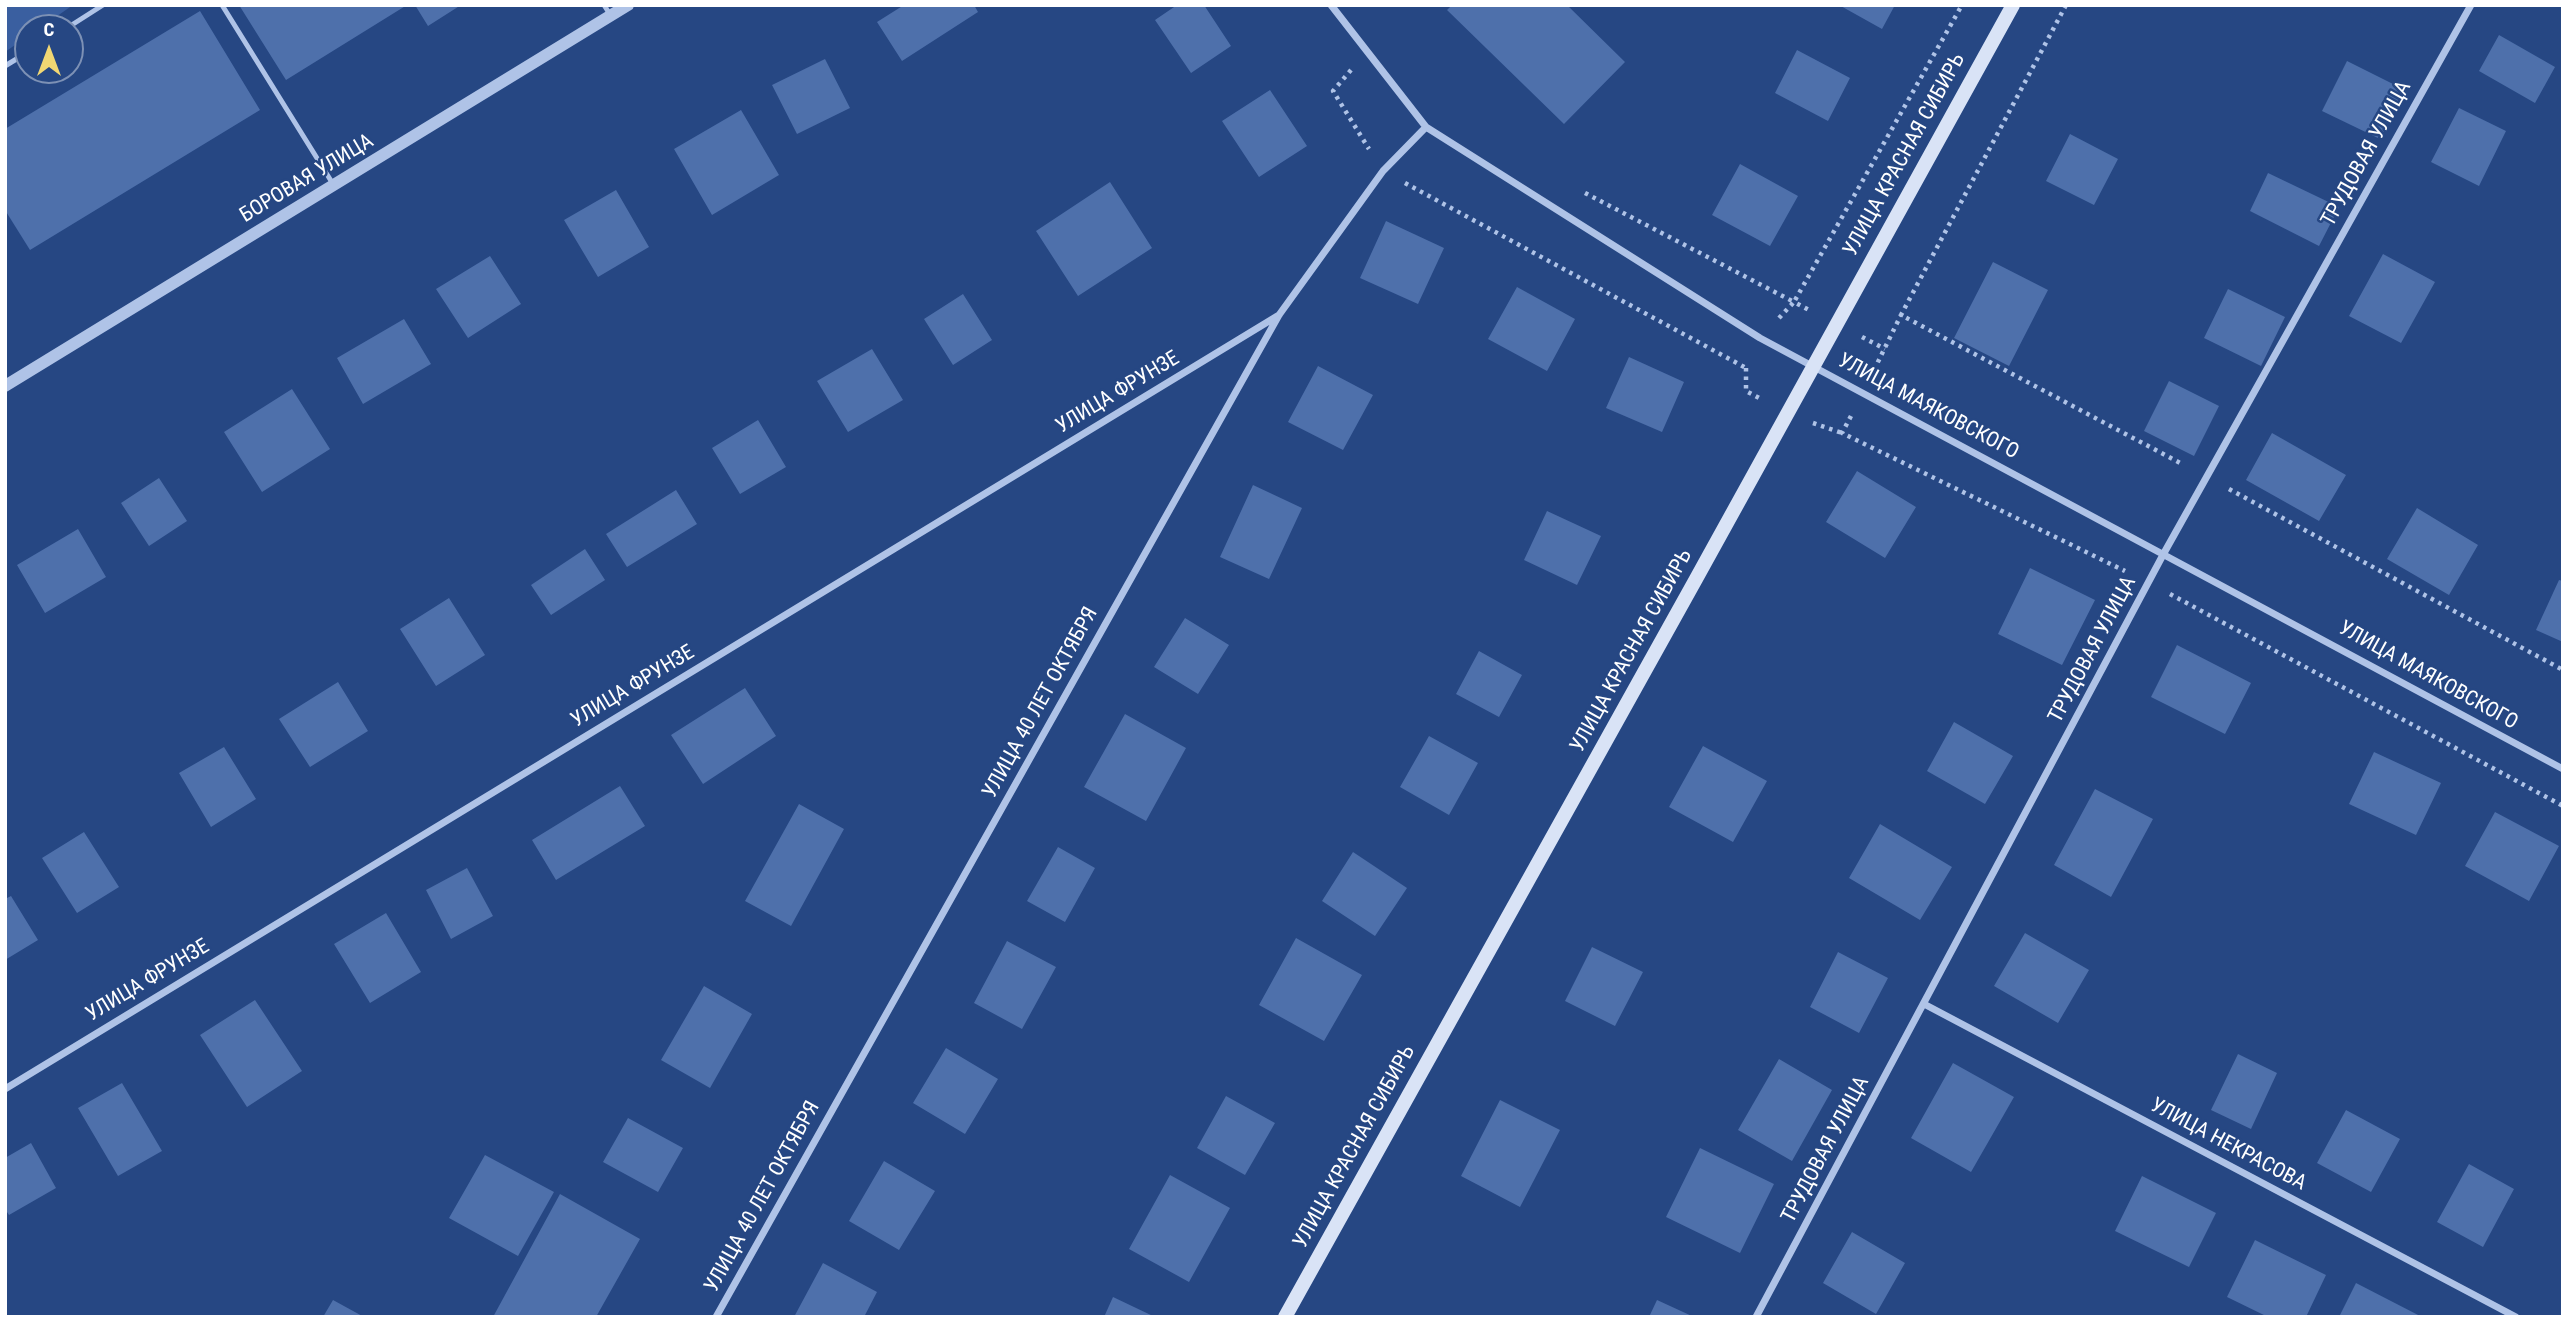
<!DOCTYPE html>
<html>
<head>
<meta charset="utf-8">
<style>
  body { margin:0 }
  #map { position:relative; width:2568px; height:1322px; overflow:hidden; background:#264783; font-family:"Roboto Condensed",sans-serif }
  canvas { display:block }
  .frame { position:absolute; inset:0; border:7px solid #fff; pointer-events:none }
  .north { position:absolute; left:14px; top:14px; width:70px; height:70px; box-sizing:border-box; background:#264783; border:2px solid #7d91b5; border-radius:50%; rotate:0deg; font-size:19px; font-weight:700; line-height:28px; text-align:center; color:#fff }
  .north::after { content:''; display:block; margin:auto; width:24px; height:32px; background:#f1d773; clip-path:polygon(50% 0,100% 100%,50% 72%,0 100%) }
</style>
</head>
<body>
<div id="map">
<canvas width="2568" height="1322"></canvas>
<div class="frame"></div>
<div class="north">С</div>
</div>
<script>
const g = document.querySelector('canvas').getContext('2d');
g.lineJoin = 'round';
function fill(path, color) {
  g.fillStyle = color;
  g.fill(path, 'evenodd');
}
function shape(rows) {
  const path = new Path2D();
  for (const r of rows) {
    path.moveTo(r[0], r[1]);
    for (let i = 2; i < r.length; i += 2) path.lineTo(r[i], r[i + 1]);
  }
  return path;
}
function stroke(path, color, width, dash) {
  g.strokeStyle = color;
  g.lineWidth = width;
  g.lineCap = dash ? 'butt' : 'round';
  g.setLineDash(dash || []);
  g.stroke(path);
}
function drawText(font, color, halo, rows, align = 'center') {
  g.font = font + ' "Roboto Condensed",sans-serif';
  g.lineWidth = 5;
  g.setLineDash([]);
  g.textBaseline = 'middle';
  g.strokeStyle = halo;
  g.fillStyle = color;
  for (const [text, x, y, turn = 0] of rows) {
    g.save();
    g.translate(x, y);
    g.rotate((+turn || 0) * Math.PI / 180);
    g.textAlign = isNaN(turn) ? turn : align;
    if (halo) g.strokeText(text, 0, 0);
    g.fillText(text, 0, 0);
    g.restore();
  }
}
const green = shape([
  [5,5,73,5,40,28,28,28,28,36,5,52]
]);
const building = shape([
  [239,5,407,5,286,80],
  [415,5,461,5,428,26],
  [904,5,974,5,978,12,902,61,877,22],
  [1177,5,1204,5,1231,46,1191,73,1155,20],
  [1452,5,1567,5,1625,62,1564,124,1447,10],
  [1839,5,1895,5,1882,29],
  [200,11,260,110,30,250,5,210,5,129],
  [2499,35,2555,67,2535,103,2479,71],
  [1797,50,1850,78,1828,121,1775,93],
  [825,59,850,108,797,134,772,85],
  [2347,61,2405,90,2380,139,2322,111],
  [1270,90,1307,146,1259,177,1222,121],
  [2459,108,2506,131,2479,186,2431,162],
  [741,110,779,175,712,215,674,149],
  [2070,134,2118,159,2094,205,2046,181],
  [1740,164,1798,196,1770,246,1712,215],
  [2268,173,2339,207,2319,246,2250,211],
  [1110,182,1152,248,1078,296,1036,231],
  [616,190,649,247,598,277,564,220],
  [1386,221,1444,248,1418,304,1360,278],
  [2383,254,2435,282,2401,343,2349,316],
  [490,256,521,304,468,338,436,289],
  [1993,262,2048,290,2009,366,1954,338],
  [1517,287,1575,319,1547,371,1488,339],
  [2228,289,2285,317,2261,366,2204,338],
  [963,294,992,340,953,365,924,319],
  [404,319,431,364,363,404,337,358],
  [872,349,903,400,848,432,817,381],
  [1629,357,1684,382,1662,432,1606,408],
  [1318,366,1373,395,1343,450,1288,422],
  [2169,381,2219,406,2194,456,2144,431],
  [292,389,330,449,262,492,224,432],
  [758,420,786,467,740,494,712,448],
  [2272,433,2346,475,2319,521,2246,480],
  [1857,471,1916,507,1885,558,1826,522],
  [159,478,187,521,149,546,121,503],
  [1253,485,1302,508,1269,579,1220,557],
  [676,490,697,524,627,567,606,534],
  [2417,508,2478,545,2449,595,2387,559],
  [1547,511,1601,536,1577,585,1524,560],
  [78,529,106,577,45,613,17,565],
  [585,549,605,580,551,615,531,585],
  [2030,568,2095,600,2062,665,1998,634],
  [2559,580,2563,581,2563,642,2536,630],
  [449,598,485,655,436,686,400,629],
  [1185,618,1229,645,1198,694,1154,667],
  [2177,645,2251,683,2225,734,2151,697],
  [1479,651,1522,675,1499,717,1456,694],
  [338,682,368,731,310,767,279,719],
  [745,688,776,736,703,784,671,735],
  [1125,714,1186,748,1146,821,1084,787],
  [1954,722,2013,756,1985,804,1927,771],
  [1429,736,1478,763,1449,815,1400,787],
  [1703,746,1767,781,1733,842,1669,807],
  [224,747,256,799,211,827,179,773],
  [2374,752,2441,783,2416,835,2349,804],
  [620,786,645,826,556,880,532,840],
  [2095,789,2153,819,2111,897,2054,865],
  [799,804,844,829,791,926,745,901],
  [2495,812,2559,846,2529,901,2465,866],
  [1880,824,1952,867,1920,920,1849,878],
  [84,832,119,887,77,913,42,858],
  [1058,847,1095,868,1065,922,1027,901],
  [1353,852,1407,888,1375,936,1322,901],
  [467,868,493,916,451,939,426,890],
  [11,896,38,940,5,960,5,899],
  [386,913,421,972,370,1003,334,944],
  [2025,933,2089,970,2058,1023,1994,986],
  [1296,938,1362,975,1324,1041,1259,1005],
  [1007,941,1056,967,1022,1029,974,1003],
  [1592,947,1643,972,1615,1026,1565,1001],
  [1838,952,1888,978,1859,1033,1810,1007],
  [704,986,752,1014,710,1088,661,1060],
  [255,1000,302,1071,247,1107,200,1035],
  [946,1048,998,1079,965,1134,913,1103],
  [2238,1054,2277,1073,2251,1129,2211,1110],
  [1779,1059,1832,1090,1792,1161,1738,1130],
  [1953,1063,2014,1097,1971,1172,1911,1138],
  [122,1083,162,1151,118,1176,78,1108],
  [1226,1096,1275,1123,1245,1175,1197,1148],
  [1500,1100,1560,1130,1520,1207,1461,1176],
  [2346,1110,2400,1139,2371,1192,2317,1163],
  [628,1118,683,1148,658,1192,603,1162],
  [31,1143,56,1188,9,1215,5,1209,5,1158],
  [1700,1148,1774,1184,1740,1253,1666,1217],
  [485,1155,554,1192,518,1256,449,1218],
  [884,1161,935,1191,899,1250,849,1221],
  [2469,1164,2514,1189,2483,1247,2437,1222],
  [1170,1175,1230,1208,1189,1282,1129,1249],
  [2142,1176,2216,1213,2189,1267,2115,1231],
  [560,1194,640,1239,596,1317,493,1317],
  [1852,1232,1905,1263,1876,1314,1823,1283],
  [2255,1240,2326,1275,2306,1317,2268,1317,2227,1297],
  [823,1263,877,1292,864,1317,794,1317],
  [2356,1283,2422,1317,2339,1317],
  [1113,1297,1155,1317,1104,1317],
  [333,1300,364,1317,323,1317],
  [1657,1300,1694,1317,1649,1317]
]);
const path = shape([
  [2066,5,1901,315,2184,465],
  [1351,70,1333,91,1369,149],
  [1405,183,1746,368],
  [1585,193,1794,302,1962,5],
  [1779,318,1794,302,1811,311],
  [1862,337,1885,349],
  [1746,368,1746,391,1761,399],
  [1874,370,1901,315],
  [1851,416,1842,433,2125,571],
  [1813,423,1842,433],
  [2229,489,2563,670],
  [2170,594,2563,806]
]);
const service = shape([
  [222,5,333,184],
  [604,5,611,16],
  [67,28,103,5],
  [5,66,28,52]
]);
const minor = shape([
  [1331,5,1426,127,1760,338,2563,769],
  [1924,1004,2516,1317],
  [5,1089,1279,315],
  [716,1317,1279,315,1383,171,1426,127],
  [1756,1317,2164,553,2471,5]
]);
const tertiary = shape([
  [5,386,628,5]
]);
const secondary = shape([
  [1285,1317,1696,579,2013,5]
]);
const streetNames = [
  ["ТРУДОВАЯ УЛИЦА",2367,154,-61],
  ["УЛИЦА КРАСНАЯ СИБИРЬ",1905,155,-61],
  ["БОРОВАЯ УЛИЦА",307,179,-31],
  ["УЛИЦА ФРУНЗЕ",1118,393,-31],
  ["УЛИЦА МАЯКОВСКОГО",1928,407,28],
  ["ТРУДОВАЯ УЛИЦА",2093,650,-62],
  ["УЛИЦА КРАСНАЯ СИБИРЬ",1632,651,-61],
  ["УЛИЦА МАЯКОВСКОГО",2428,676,29],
  ["УЛИЦА ФРУНЗЕ",633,687,-31],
  ["УЛИЦА 40 ЛЕТ ОКТЯБРЯ",1041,703,-61],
  ["УЛИЦА ФРУНЗЕ",148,981,-31],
  ["УЛИЦА НЕКРАСОВА",2228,1145,28],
  ["УЛИЦА КРАСНАЯ СИБИРЬ",1355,1147,-61],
  ["ТРУДОВАЯ УЛИЦА",1826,1150,-62],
  ["УЛИЦА 40 ЛЕТ ОКТЯБРЯ",763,1197,-61]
];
fill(green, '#3a5fa0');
fill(building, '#4e70ab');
stroke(path, '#afc3e7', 4.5, [3.5, 5]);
stroke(service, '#afc3e7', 5);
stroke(minor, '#afc3e7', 7);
stroke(tertiary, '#afc3e7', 12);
stroke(secondary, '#d9e3f6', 14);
drawText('21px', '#fff', '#264783', streetNames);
</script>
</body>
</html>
